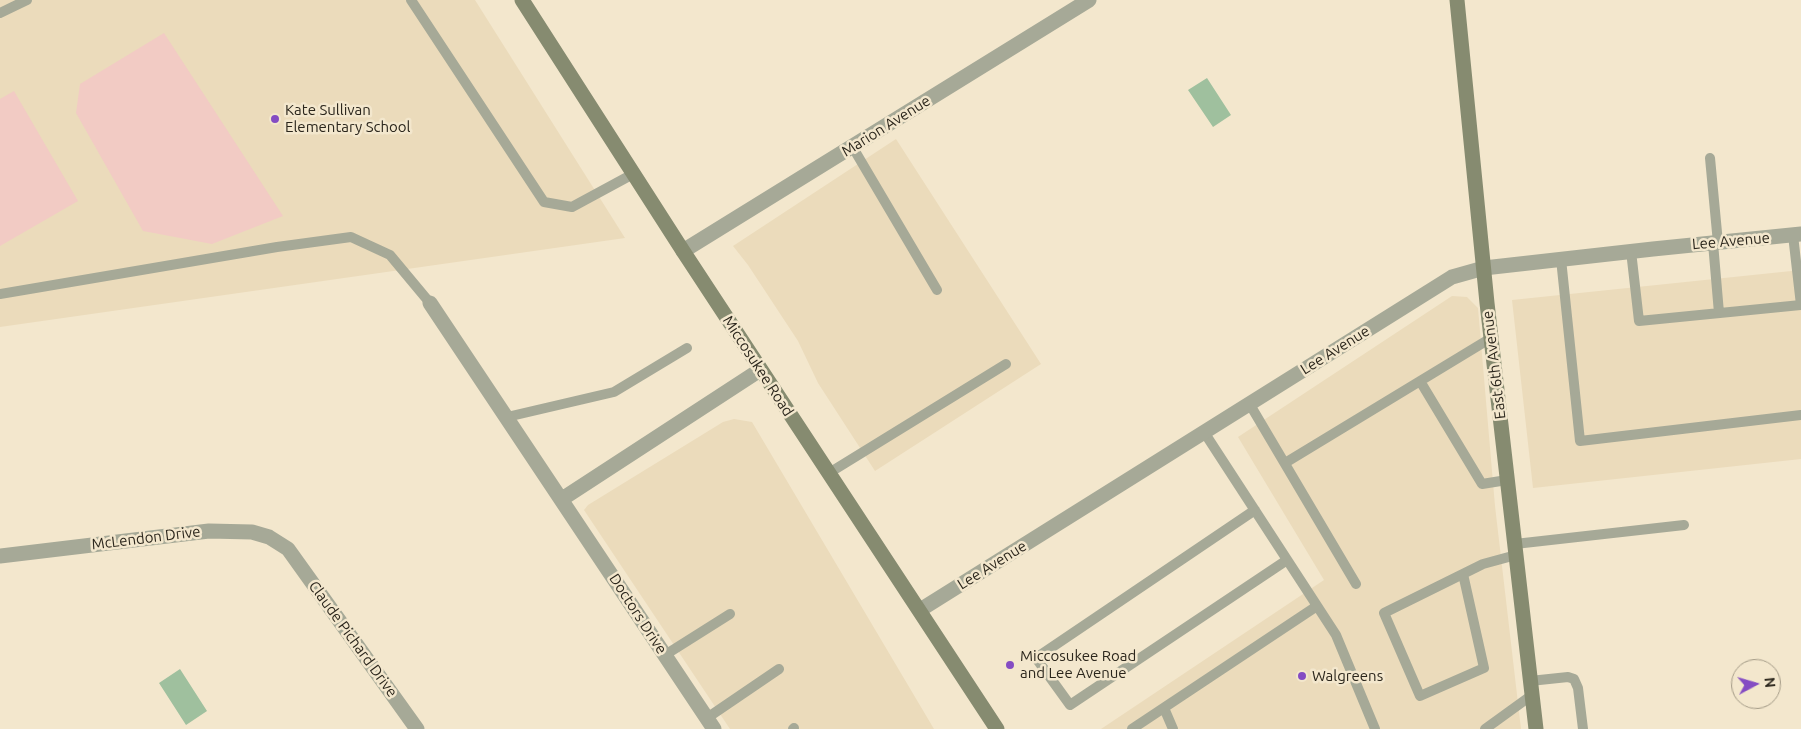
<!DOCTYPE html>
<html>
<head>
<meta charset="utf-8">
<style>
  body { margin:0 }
  #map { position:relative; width:1801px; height:729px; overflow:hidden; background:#f3e7cd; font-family:Ubuntu,sans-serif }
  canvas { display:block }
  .north { position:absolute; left:1731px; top:659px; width:50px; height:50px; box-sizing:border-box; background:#f3e7cd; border:1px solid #a39a86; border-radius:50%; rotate:84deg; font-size:14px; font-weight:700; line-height:20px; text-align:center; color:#2b261c }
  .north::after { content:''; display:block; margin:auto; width:18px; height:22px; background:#844cc3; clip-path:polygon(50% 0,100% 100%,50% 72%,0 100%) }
</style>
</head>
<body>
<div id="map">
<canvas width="1801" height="729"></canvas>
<div class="north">N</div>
</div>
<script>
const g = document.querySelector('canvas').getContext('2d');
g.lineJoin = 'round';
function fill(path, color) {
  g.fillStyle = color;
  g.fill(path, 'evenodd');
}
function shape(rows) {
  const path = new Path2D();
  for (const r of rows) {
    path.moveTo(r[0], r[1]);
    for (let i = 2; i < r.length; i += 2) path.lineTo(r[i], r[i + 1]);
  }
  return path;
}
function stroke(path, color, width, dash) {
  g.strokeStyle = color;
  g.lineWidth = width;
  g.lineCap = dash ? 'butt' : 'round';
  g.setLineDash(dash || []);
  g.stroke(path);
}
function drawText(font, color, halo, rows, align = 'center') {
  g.font = font + ' Ubuntu,sans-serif';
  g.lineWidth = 5;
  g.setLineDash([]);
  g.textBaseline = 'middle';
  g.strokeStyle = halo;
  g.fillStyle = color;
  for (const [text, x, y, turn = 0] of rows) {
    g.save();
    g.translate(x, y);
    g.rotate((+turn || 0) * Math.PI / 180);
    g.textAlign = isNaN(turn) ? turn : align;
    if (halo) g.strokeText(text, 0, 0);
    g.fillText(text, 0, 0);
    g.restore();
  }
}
const built = shape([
  [0,0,475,0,625,238,0,327],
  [896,139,1041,364,875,471,818,383,798,341,748,265,733,246],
  [1801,270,1801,459,1533,488,1512,300],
  [1452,296,1467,297,1478,308,1495,506,1521,729,1101,729,1324,580,1238,437],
  [734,419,752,422,934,729,730,729,584,510,588,505,723,422]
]);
const green = shape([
  [164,33,283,216,212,244,143,231,76,113,80,84],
  [14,91,78,201,0,246,0,99]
]);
const water = shape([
  [1207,78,1231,115,1213,127,1188,90],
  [180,669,207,711,186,725,159,683]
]);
const lane = shape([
  [411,0,544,202,572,207,633,174],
  [0,13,27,0],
  [852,146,937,290],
  [1710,158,1718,243],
  [1793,235,1801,305],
  [1713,243,1719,313],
  [1631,251,1639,321,1801,305],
  [1561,259,1580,441,1801,415],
  [0,294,277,247,351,237,390,255,430,303],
  [1420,381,1482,484,1507,480],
  [1249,403,1356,584],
  [507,417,614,392,687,348],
  [1204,432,1336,635,1375,729],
  [1285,463,1491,338],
  [829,473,1006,364],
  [1255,510,1036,658,1070,705,1287,560],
  [1515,544,1684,525],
  [1463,574,1484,668,1420,696,1384,613,1483,564,1516,555],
  [665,655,730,614],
  [1530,681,1568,677,1574,679,1578,688,1583,729],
  [1164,708,1173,729],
  [707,718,779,669],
  [793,729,794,728],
  [1132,729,1317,606],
  [1485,729,1532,695]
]);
const street = shape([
  [683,251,1089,0],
  [430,303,714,729],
  [562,499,760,370],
  [0,556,209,531,252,532,269,537,288,549,417,729],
  [920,610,1452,277,1484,268,1653,249,1801,234]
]);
const secondary = shape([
  [522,0,683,251,997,729],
  [1457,0,1487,303,1536,729]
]);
const markers = [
  [275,119,5,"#844cc3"],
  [1010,665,5,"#844cc3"],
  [1302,676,5,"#844cc3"]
];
const poiNames = [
  ["Kate Sullivan",285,110],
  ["Elementary School",285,127],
  ["Miccosukee Road",1020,656],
  ["and Lee Avenue",1020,673],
  ["Walgreens",1312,676]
];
const streetNames = [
  ["Marion Avenue",886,126,-32],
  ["Lee Avenue",1731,241,-5],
  ["Lee Avenue",1335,350,-32],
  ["East 6th Avenue",1494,365,-97],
  ["Miccosukee Road",758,366,57],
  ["McLendon Drive",146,538,-7],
  ["Lee Avenue",992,565,-32],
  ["Doctors Drive",638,614,57],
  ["Claude Pichard Drive",353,639,54]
];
fill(built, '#ebdbbb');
fill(green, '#f2cbc4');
fill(water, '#9fc09e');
stroke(lane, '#a6a997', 10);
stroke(street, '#a6a997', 15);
stroke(secondary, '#868b70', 15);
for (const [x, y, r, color] of markers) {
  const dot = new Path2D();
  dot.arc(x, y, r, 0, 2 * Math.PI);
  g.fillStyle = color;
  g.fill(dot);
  stroke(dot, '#f3e7cd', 2);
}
drawText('15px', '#2b261c', '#f3e7cd', poiNames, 'left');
drawText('15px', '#2b261c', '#f3e7cd', streetNames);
</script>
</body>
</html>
